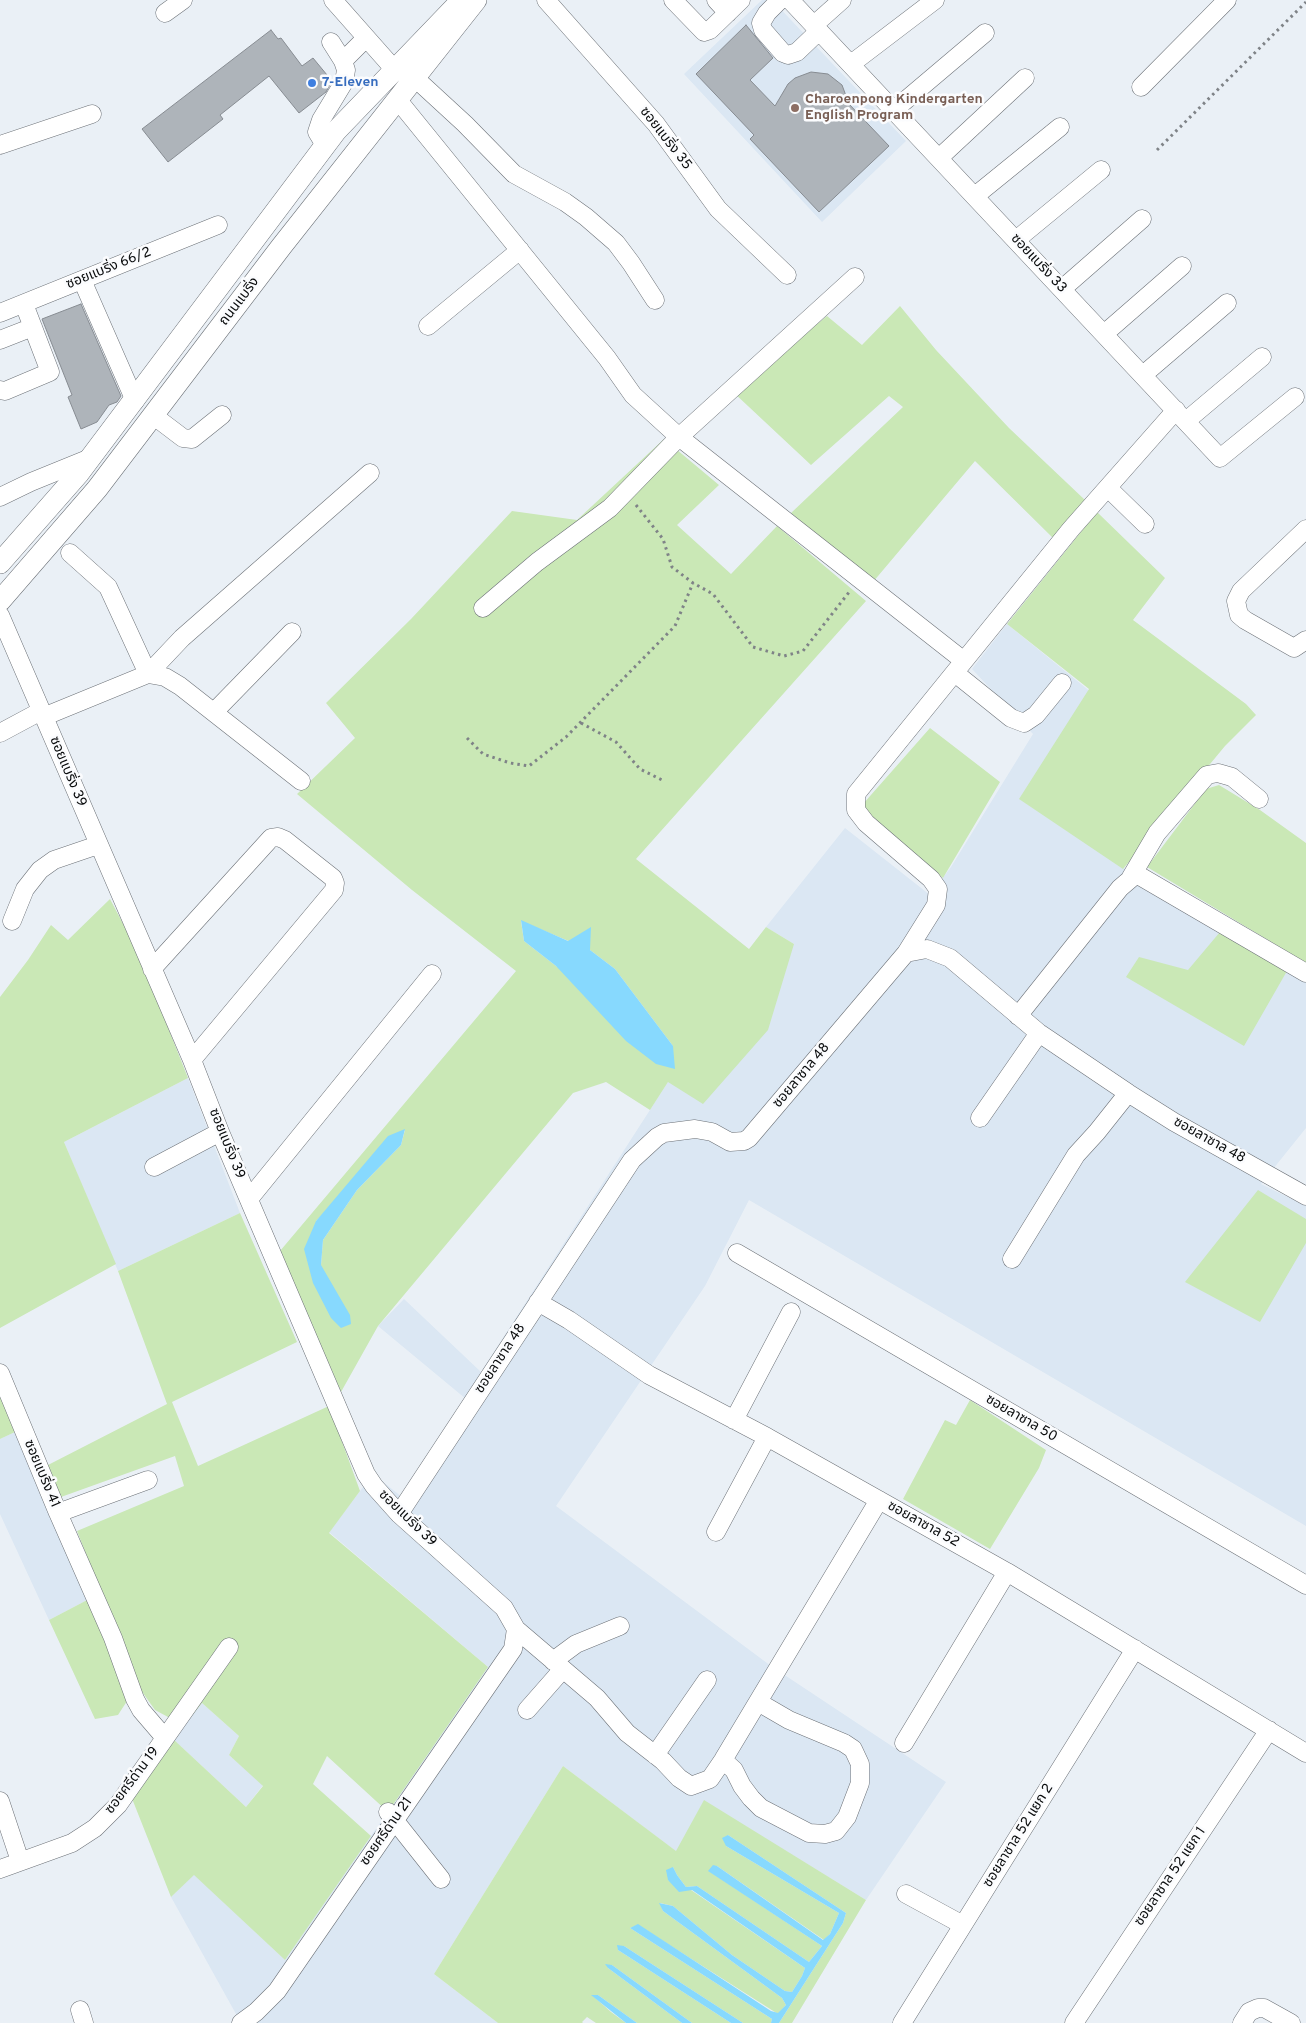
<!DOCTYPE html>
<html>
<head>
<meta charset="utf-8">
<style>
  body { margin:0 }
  canvas { display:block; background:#eaf0f6 }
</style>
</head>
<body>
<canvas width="1306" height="2023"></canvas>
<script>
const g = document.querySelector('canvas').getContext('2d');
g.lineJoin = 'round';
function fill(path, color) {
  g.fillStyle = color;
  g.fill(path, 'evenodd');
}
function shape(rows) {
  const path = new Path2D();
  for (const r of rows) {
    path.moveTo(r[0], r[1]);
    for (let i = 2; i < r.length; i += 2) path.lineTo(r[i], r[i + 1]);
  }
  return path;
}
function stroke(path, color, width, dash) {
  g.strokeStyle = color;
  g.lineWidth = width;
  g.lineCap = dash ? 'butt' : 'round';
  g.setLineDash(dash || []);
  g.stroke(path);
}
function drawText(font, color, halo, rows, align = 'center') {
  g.font = font + ' Overpass,"Noto Sans Thai",sans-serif';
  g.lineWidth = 5;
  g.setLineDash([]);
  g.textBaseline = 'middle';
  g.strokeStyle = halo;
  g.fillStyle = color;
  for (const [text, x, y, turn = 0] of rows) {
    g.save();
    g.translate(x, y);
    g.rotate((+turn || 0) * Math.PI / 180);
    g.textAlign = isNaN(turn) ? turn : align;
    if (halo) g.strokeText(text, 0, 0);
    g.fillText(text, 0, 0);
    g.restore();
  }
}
const built = shape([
  [762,0,772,0,906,141,822,222,684,74],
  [1007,624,1092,693,1020,799,1220,932,1306,983,1306,1128,1261,1184,1306,1206,1306,1526,749,1200,705,1286,556,1506,771,1666,946,1782,866,1900,704,1801,677,1852,563,1766,434,1974,498,2023,241,2023,171,1897,194,1874,285,1960,488,1667,329,1532,373,1474,402,1497,466,1399,378,1326,404,1299,481,1372,668,1082,794,944,766,927,845,828,930,895,951,867,1033,734,972,669],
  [188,1078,240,1213,118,1271,64,1142],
  [15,1432,91,1598,49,1620,0,1514,0,1439],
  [202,1703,239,1736,229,1755,263,1785,246,1807,172,1738]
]);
const green = shape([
  [900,306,936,350,1009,428,1085,500,1053,538,975,461,873,582,791,513,903,407,889,396,811,465,733,392,827,316,862,345],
  [664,439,719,485,677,525,731,574,777,526,866,601,636,859,749,949,766,927,794,944,768,1030,703,1104,668,1082,650,1110,606,1082,573,1093,378,1326,341,1392,280,1251,516,971,412,890,297,794,355,738,326,703,411,619,512,511,577,520],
  [521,921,590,950,615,969,673,1046,556,966,524,941],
  [405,1130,401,1145,357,1190,323,1240,321,1265,316,1221],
  [1097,512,1165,578,1133,620,1246,704,1256,715,1225,746,1123,869,1019,799,1089,689,1007,624],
  [930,728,1000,782,943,878,867,817,863,804],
  [1219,785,1260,810,1306,843,1306,963,1147,867,1206,789],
  [110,899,138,952,188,1078,64,1142,116,1264,0,1328,0,997,28,960,51,925,68,940],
  [1220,932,1287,971,1244,1046,1126,977,1139,957,1188,970],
  [1258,1190,1306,1219,1306,1243,1260,1322,1185,1282],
  [240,1213,297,1342,172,1402,198,1466,329,1406,360,1491,329,1533,488,1667,388,1812,327,1756,313,1784,371,1836,285,1960,194,1875,171,1897,131,1796,172,1738,246,1807,263,1786,229,1755,239,1736,202,1703,187,1722,168,1717,155,1710,138,1686,77,1531,184,1486,175,1456,61,1497,48,1465,167,1404,118,1271],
  [0,1393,15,1432,0,1439],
  [970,1400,1046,1450,1039,1468,990,1549,903,1499,945,1420,956,1425],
  [91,1598,129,1698,118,1715,95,1719,49,1620],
  [563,1766,676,1851,704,1800,866,1900,792,2023,779,2023,843,1923,846,1913,728,1835,726,1846,839,1913,830,1934,824,1940,717,1866,709,1871,822,1946,809,1962,697,1886,686,1887,677,1875,673,1867,668,1880,691,1890,805,1968,802,1976,792,1992,785,1991,732,1955,673,1906,660,1903,663,1911,782,1998,786,2005,778,2014,638,1925,630,1928,772,2019,771,2023,743,2023,624,1946,618,1950,731,2023,692,2023,612,1965,608,1968,682,2023,637,2023,598,1995,592,1995,611,2012,626,2023,596,2023,587,2017,582,2022,583,2023,498,2023,434,1974]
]);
const water = shape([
  [521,920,568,941,591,927,590,950,615,969,673,1046,675,1069,656,1064,626,1041,556,966,524,941],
  [405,1129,401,1145,357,1190,323,1240,321,1265,350,1315,351,1324,341,1328,331,1318,313,1283,304,1249,316,1221,388,1136],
  [728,1835,846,1913,843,1923,779,2023,771,2023,772,2019,630,1928,638,1924,771,2011,778,2013,786,2005,782,1998,663,1911,659,1903,673,1906,732,1955,785,1991,792,1992,802,1976,805,1968,692,1890,679,1892,668,1880,666,1870,673,1867,677,1875,686,1887,697,1886,809,1962,822,1946,708,1871,713,1865,717,1866,823,1940,830,1934,839,1913,726,1846,722,1838],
  [617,1945,624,1946,743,2023,731,2023,618,1950],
  [605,1964,612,1965,692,2023,682,2023,608,1968],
  [591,1995,598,1995,637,2023,626,2023]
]);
const building = shape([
  [746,25,773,58,750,80,775,106,788,84,795,78,811,72,828,74,842,85,849,104,889,146,819,212,750,139,754,135,696,74,746,25],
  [271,30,278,39,281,38,302,66,313,58,332,81,326,92,299,113,269,76,220,115,223,119,168,162,142,129,271,30],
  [81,304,121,396,117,402,109,405,97,422,81,429,68,397,72,395,42,319,81,304]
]);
const path = shape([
  [1157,150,1306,2],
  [636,505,663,539,672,567,693,583,713,594,753,647,784,656,803,651,850,591],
  [581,723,616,742,640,769,662,780],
  [467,738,483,754,510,763,529,766,566,737,675,626,693,583]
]);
const minor = shape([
  [333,0,394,69],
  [546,0,656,124,718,209,787,275],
  [673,0,704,32,710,30,741,0],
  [716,0,728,13],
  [780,0,767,13,761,23,763,30,783,53,788,55,797,52,819,31],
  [790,0,1220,458,1295,397],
  [165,13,183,0],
  [814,25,842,0],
  [343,61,366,38],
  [851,64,935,0],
  [415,78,465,124,514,174,565,202,586,217,616,243,631,263,655,300],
  [1141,87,1227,0],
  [397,99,607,358,633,395,679,437,964,661],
  [894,110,985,33],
  [0,145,92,114],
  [325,145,317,132,321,120,344,82,346,70,343,61,331,42],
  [939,158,1025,78],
  [975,196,1060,127],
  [1016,240,1101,170],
  [82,280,135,401],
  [1062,289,1142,219],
  [0,313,218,225],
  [428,326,520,250],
  [1104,334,1182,266],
  [0,340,33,327],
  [1143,375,1227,303],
  [0,390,5,391,50,372,24,304],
  [154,416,183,438,192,439,222,415],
  [1186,421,1262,357],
  [1108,488,1145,524],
  [0,497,31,482,90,458],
  [1306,529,1241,591,1236,601,1239,615,1245,620,1294,648,1306,640],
  [70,553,108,587,148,674,182,638,370,473],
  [483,608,537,562,610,508,679,437,855,277],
  [0,615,192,1060,220,1132,366,1474,374,1486,399,1514,504,1608,516,1629,597,1698,627,1733,663,1761,679,1778,691,1786,710,1779,723,1760,879,1500],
  [955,673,1011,718,1024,723,1036,715,1062,683],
  [214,712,292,632],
  [43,717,148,674,165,677,180,686,301,781],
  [0,733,41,711],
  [1131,877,1157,833,1207,775,1218,773,1232,777,1259,799],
  [12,921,25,889,40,870,54,860,98,845],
  [906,953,936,905,938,889,931,879,866,823,856,810,856,794,1071,529,1176,410],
  [152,969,271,838,278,837,285,840,333,878,335,883,334,890,192,1060],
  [1018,1016,1120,888,1134,876,1138,875,1306,973],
  [980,1118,1039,1033],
  [154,1167,220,1132],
  [249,1199,432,974],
  [737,1253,1306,1585],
  [1012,1259,1076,1155,1097,1132,1128,1093],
  [538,1302,569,1320,649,1375,767,1437,1007,1572,1306,1753],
  [0,1373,58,1513,148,1480],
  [734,1420,791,1312],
  [58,1513,113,1638,135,1699,141,1710,165,1738],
  [399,1514,632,1160,657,1137,664,1133,695,1129,712,1132,730,1142,744,1141,749,1138,906,953,927,949,950,958,1039,1033,1128,1093,1174,1122,1306,1196],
  [716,1532,767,1437],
  [553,1661,576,1644,620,1626],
  [527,1710,563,1669],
  [904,1743,1007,1572],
  [655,1755,707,1680],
  [723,1760,734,1770,742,1786,751,1798,761,1808,809,1833,825,1834,836,1831,847,1817,860,1783,860,1764,853,1749,844,1743,789,1720,758,1702],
  [0,1801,20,1861],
  [388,1812,441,1879],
  [0,1869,72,1843,95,1828,118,1805,229,1647],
  [906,1894,963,1925],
  [80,2010,84,2023],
  [241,2023,256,2012,277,1991,513,1649,516,1629],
  [902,2023,1135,1649],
  [1074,2023,1269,1730],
  [1242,2023,1249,2012,1258,2008,1264,2008,1291,2023]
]);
const major = shape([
  [0,563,79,473,336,131,459,3],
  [0,601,97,489,281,247,476,0]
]);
const markers = [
  [312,83,5,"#3f7fe0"],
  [795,108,5,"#8d6e63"]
];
const shopNames = [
  ["7-Eleven",322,83]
];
const educationNames = [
  ["Charoenpong Kindergarten",805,100],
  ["English Program",805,116]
];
const streetNames = [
  ["ซอยแบริ่ง 35",665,139,52],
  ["ซอยแบริ่ง 33",1038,264,47],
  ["ซอยแบริ่ง 66/2",109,269,-22],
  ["ถนนแบริ่ง",240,302,-53],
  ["ซอยแบริ่ง 39",67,772,67],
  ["ซอยลาซาล 48",802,1076,-50],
  ["ซอยลาซาล 48",1209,1141,29],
  ["ซอยแบริ่ง 39",226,1144,68],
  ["ซอยลาซาล 48",501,1359,-57],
  ["ซอยลาซาล 50",1021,1419,30],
  ["ซอยแบริ่ง 41",41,1474,67],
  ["ซอยแบริ่ง 39",407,1519,44],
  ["ซอยลาซาล 52",923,1525,29],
  ["ซอยศรีด่าน 19",133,1781,-53],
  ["ซอยศรีด่าน 21",387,1832,-55],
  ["ซอยลาซาล 52 แยก 2",1019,1836,-58],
  ["ซอยลาซาล 52 แยก 1",1171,1877,-56]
];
fill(built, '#dbe7f3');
fill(green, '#cae8b6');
fill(water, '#87d9fe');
fill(building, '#aeb4ba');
stroke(building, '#878c92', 1);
stroke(minor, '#6c7177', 19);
stroke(major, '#6c7177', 22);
stroke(path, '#7f8387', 3, [2.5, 4]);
stroke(minor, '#fff', 18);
stroke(major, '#fff', 21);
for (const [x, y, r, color] of markers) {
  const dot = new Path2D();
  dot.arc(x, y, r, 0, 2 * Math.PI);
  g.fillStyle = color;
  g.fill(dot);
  stroke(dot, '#fbfcfe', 2);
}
drawText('bold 14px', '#366cbe', '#fbfcfe', shopNames, 'left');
drawText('bold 14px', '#785e54', '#fbfcfe', educationNames, 'left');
drawText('14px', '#0a0c0d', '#fbfcfe', streetNames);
</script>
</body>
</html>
